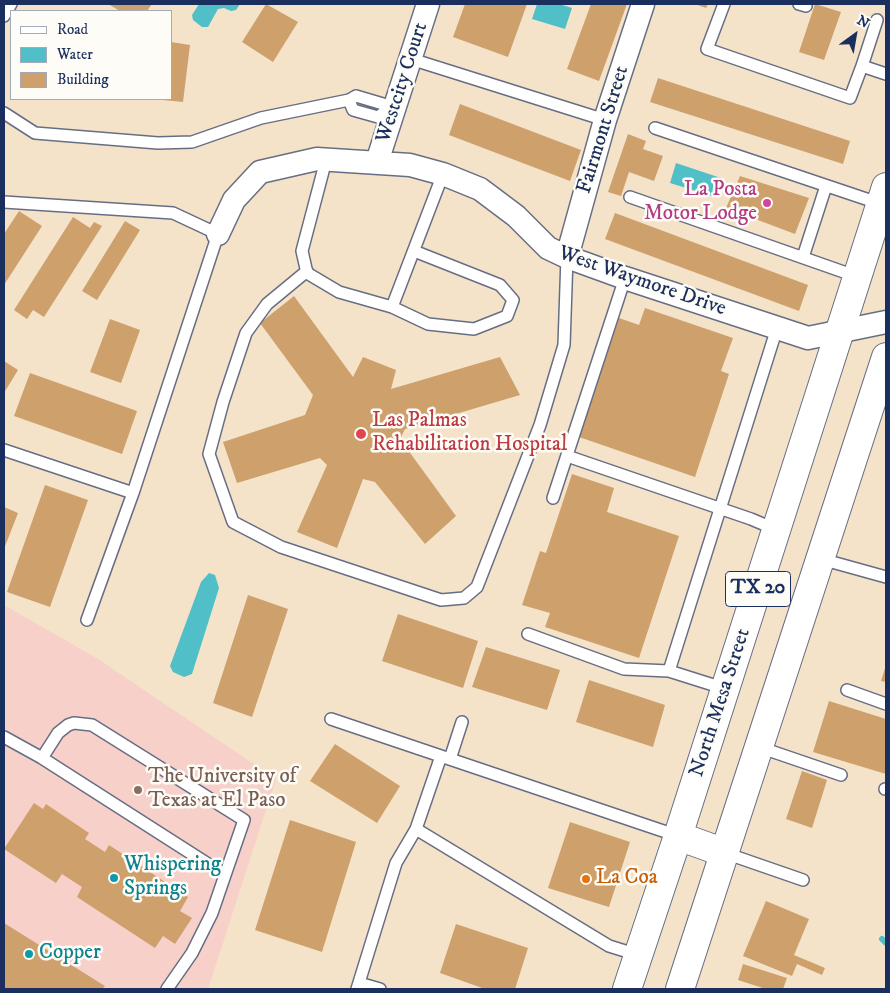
<!DOCTYPE html>
<html>
<head>
<meta charset="utf-8">
<style>
  body { margin:0 }
  #map { position:relative; width:890px; height:993px; overflow:hidden; background:#f4e3c9; font-family:"IM FELL DW Pica",serif }
  canvas { display:block }
  .frame { position:absolute; inset:0; border:5px solid #1b2f5e; pointer-events:none }
  .legend { position:absolute; left:10px; top:10px; width:162px; height:90px; box-sizing:border-box; background:#fdfcf7; border:1px solid #a3aaba; margin:0; padding:6px 9px; list-style:none; font-size:15px; color:#1b2f5e }
  .legend li { display:flex; align-items:center; gap:10px; height:25px }
  .legend b { width:25px; border:1px solid #a3aaba }
  .north { position:absolute; left:830px; top:10px; width:50px; height:50px; -webkit-text-stroke:4px #fdfcf7; paint-order:stroke; rotate:32deg; font-size:14px; font-weight:700; line-height:20px; text-align:center; color:#1b2f5e }
  .north::after { content:''; display:block; margin:auto; width:18px; height:22px; background:#1b2f5e; clip-path:polygon(50% 0,100% 100%,50% 72%,0 100%) }
</style>
</head>
<body>
<div id="map">
<canvas width="890" height="993"></canvas>
<div class="frame"></div>
<ul class="legend">
<li><b style="height:6px;background:#fff"></b>Road</li>
<li><b style="height:14px;background:#50bfc7"></b>Water</li>
<li><b style="height:14px;background:#cea06c"></b>Building</li>
</ul>
<div class="north">N</div>
</div>
<script>
const g = document.querySelector('canvas').getContext('2d');
g.lineJoin = 'round';
function fill(path, color) {
  g.fillStyle = color;
  g.fill(path, 'evenodd');
}
function shape(rows) {
  const path = new Path2D();
  for (const r of rows) {
    path.moveTo(r[0], r[1]);
    for (let i = 2; i < r.length; i += 2) path.lineTo(r[i], r[i + 1]);
  }
  return path;
}
function stroke(path, color, width, dash) {
  g.strokeStyle = color;
  g.lineWidth = width;
  g.lineCap = dash ? 'butt' : 'round';
  g.setLineDash(dash || []);
  g.stroke(path);
}
function drawText(font, color, halo, rows, align = 'center') {
  g.font = font + ' "IM FELL DW Pica",serif';
  g.lineWidth = 5;
  g.setLineDash([]);
  g.textBaseline = 'middle';
  g.strokeStyle = halo;
  g.fillStyle = color;
  for (const [text, x, y, turn = 0] of rows) {
    g.save();
    g.translate(x, y);
    g.rotate((+turn || 0) * Math.PI / 180);
    g.textAlign = isNaN(turn) ? turn : align;
    if (halo) g.strokeText(text, 0, 0);
    g.fillText(text, 0, 0);
    g.restore();
  }
}
const built = shape([
  [4,605,98,659,276,779,208,989,4,989]
]);
const water = shape([
  [199,4,240,4,236,10,231,11,224,8,218,9,208,27,202,27,193,20,192,15],
  [537,4,559,4,572,8,565,29,532,19],
  [676,163,721,178,715,197,670,183],
  [209,573,215,575,219,588,192,674,184,677,173,672,170,666,201,582]
]);
const stream = shape([
  [882,939,886,943]
]);
const building = shape([
  [108,4,152,4,147,11,120,11],
  [266,4,298,22,273,62,242,42],
  [465,4,527,4,508,57,453,37],
  [591,4,627,4,599,81,567,69],
  [695,4,708,4,706,8],
  [815,4,841,12,824,60,799,52],
  [171,42,190,45,183,102,163,100,171,99],
  [658,78,850,141,843,164,650,102],
  [460,104,581,150,570,181,449,135],
  [628,134,646,141,643,149,663,156,654,181,629,172,621,196,608,192],
  [740,176,809,198,795,234,726,208],
  [19,211,42,226,4,285,4,234],
  [615,213,808,285,799,311,605,239],
  [73,217,90,228,94,222,102,226,44,317,33,310,27,319,14,310],
  [125,221,140,230,97,300,82,291],
  [294,296,353,377,363,357,396,370,391,389,500,357,520,395,405,429,400,439,456,516,425,544,375,482,363,479,337,548,297,532,327,465,320,458,237,483,223,442,305,415,313,395,260,323],
  [645,308,733,338,721,371,729,374,695,477,579,437,619,318,639,325],
  [110,319,140,330,121,383,90,372],
  [4,361,18,370,4,393],
  [30,373,137,411,122,454,14,416],
  [572,474,614,488,607,512,679,536,639,658,545,627,550,613,522,605,540,551,546,553],
  [45,485,88,500,50,607,7,592],
  [4,507,18,513,4,549],
  [248,595,288,609,252,717,213,703],
  [398,614,478,641,463,688,382,661],
  [486,647,560,670,547,710,472,687],
  [886,665,886,682,881,681],
  [589,680,665,705,653,747,576,722],
  [829,701,886,719,886,774,813,752],
  [335,744,400,786,377,823,310,781],
  [802,771,827,780,812,828,786,819],
  [34,803,43,809,46,804,89,833,85,839,105,852,109,845,188,897,180,911,192,918,175,944,163,936,155,948,77,897,82,887,62,874,56,883,4,849],
  [290,820,356,842,322,952,255,930],
  [570,822,630,842,609,907,548,888],
  [766,901,809,919,794,955,825,968,822,975,797,964,792,976,743,956],
  [4,923,105,986,102,989,4,989],
  [456,924,528,948,515,989,485,989,440,973],
  [743,964,787,978,783,989,766,989,738,980]
]);
const service = shape([
  [724,4,707,49,850,98,862,66],
  [799,4,806,6],
  [4,16,11,4],
  [877,20,862,66,886,74],
  [411,59,605,120],
  [356,96,383,104,387,110,378,117,353,110,349,100,356,96],
  [4,113,35,133,158,143,192,142,261,118,349,100],
  [655,128,881,204],
  [326,160,302,251,307,273,339,292,392,307,443,174],
  [630,197,858,277],
  [4,202,173,213,218,234,133,493,87,620],
  [803,257,826,186],
  [307,271,267,304,246,333,223,402,209,454,233,522,281,547,441,600,464,598,477,587,540,425,564,345,567,257],
  [392,307,428,324,474,329,507,316,513,300,500,285,414,251],
  [4,450,133,493],
  [567,456,751,519,777,530],
  [553,498,625,278],
  [821,559,886,577],
  [528,634,624,669,669,671],
  [726,689,669,671,777,328],
  [847,690,886,704],
  [331,719,678,836],
  [4,737,42,758,225,875],
  [759,747,841,775],
  [42,758,58,733,68,725,74,723,92,725,244,820,212,913,192,953,167,989],
  [450,759,462,722],
  [885,789,886,789],
  [416,829,609,946,638,955],
  [725,853,803,880],
  [359,983,380,989],
  [357,989,396,863,416,829,441,756]
]);
const minor = shape([
  [377,162,428,4],
  [218,234,234,200,260,172,317,159,410,165,443,174,480,189,516,216,548,248,567,257,625,278,808,338,886,322],
  [567,257,605,120,643,4]
]);
const primary = shape([
  [678,836,725,853],
  [627,989,678,836,886,187],
  [680,989,886,357]
]);
const markers = [
  [767,203,5,"#d1479c"],
  [361,434,6,"#e0444e"],
  [138,790,5,"#8d6e63"],
  [114,878,5,"#0f9aa8"],
  [586,879,5,"#e8710a"],
  [29,954,5,"#0f9aa8"]
];
const shields = [
  [758,589,65]
];
const shieldNames = [
  ["TX 20",758,589]
];
const streetNames = [
  ["Westcity Court",403,83,-72],
  ["Fairmont Street",604,130,-73],
  ["West Waymore Drive",642,282,19],
  ["North Mesa Street",721,703,-72]
];
const hotelNames = [
  ["La Posta",757,191],
  ["Motor Lodge",757,215]
];
const healthNames = [
  ["Las Palmas",372,422],
  ["Rehabilitation Hospital",372,446]
];
const educationNames = [
  ["The University of",148,778],
  ["Texas at El Paso",148,802]
];
const cultureNames = [
  ["Whispering",124,866],
  ["Springs",124,890],
  ["Copper",39,954]
];
const foodNames = [
  ["La Coa",596,879]
];
fill(built, '#f7d0c9');
fill(water, '#50bfc7');
stroke(stream, '#50bfc7', 6);
fill(building, '#cea06c');
stroke(service, '#676e83', 14);
stroke(minor, '#676e83', 25);
stroke(primary, '#676e83', 30);
stroke(service, '#fff', 11);
stroke(minor, '#fff', 22);
stroke(primary, '#fff', 28);
for (const [x, y, r, color] of markers) {
  const dot = new Path2D();
  dot.arc(x, y, r, 0, 2 * Math.PI);
  g.fillStyle = color;
  g.fill(dot);
  stroke(dot, '#fdfcf7', 2);
}
for (const [x, y, w] of shields) {
  const box = new Path2D();
  box.roundRect(x - w / 2, y - 17.5, w, 35, 4);
  g.fillStyle = '#fdfcf7';
  g.fill(box);
  stroke(box, '#1b2f5e', 1);
}
drawText('bold 20px', '#1b2f5e', null, shieldNames);
drawText('21px', '#1b2f5e', '#fdfcf7', streetNames);
drawText('21px', '#b23c85', '#fdfcf7', hotelNames, 'right');
drawText('21px', '#be3a42', '#fdfcf7', healthNames, 'left');
drawText('21px', '#785e54', '#fdfcf7', educationNames, 'left');
drawText('21px', '#0d838f', '#fdfcf7', cultureNames, 'left');
drawText('21px', '#c56008', '#fdfcf7', foodNames, 'left');
</script>
</body>
</html>
